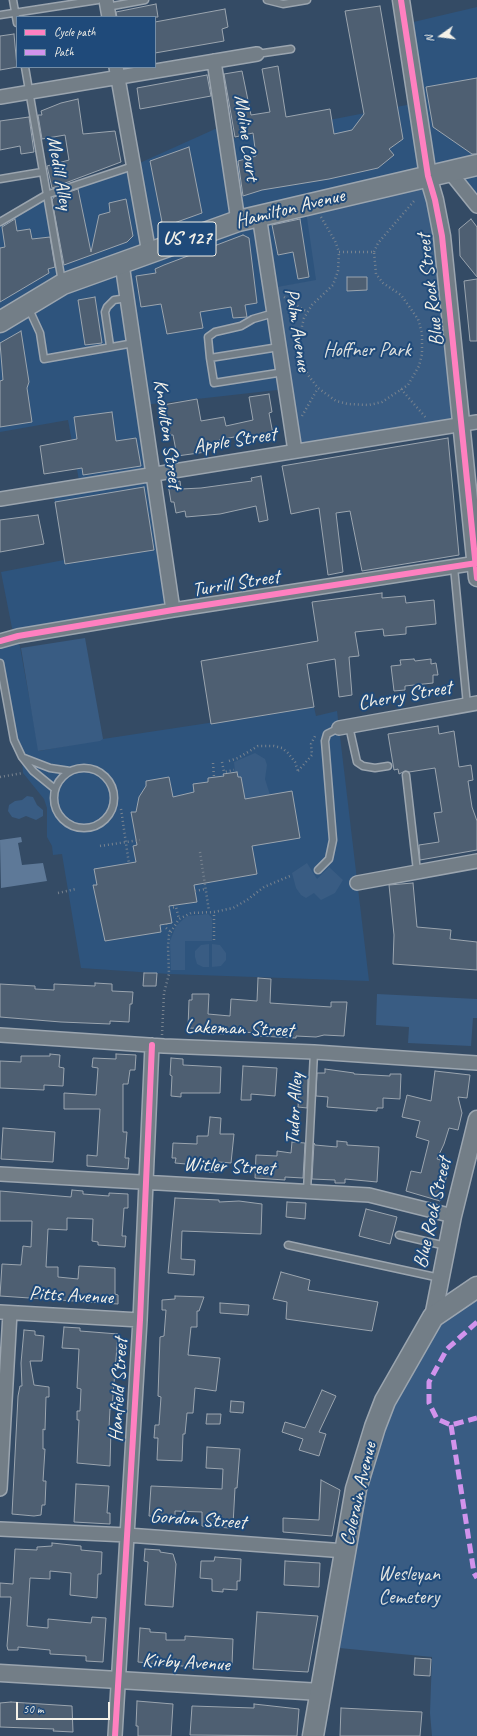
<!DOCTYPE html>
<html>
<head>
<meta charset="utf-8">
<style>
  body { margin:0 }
  #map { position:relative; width:477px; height:1736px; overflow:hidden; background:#344b65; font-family:Caveat,sans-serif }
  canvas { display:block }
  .legend { position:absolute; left:16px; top:16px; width:140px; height:52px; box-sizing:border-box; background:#1f4a7a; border:1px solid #748da6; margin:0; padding:5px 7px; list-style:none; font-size:12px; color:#f4f1e8 }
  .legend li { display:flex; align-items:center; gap:8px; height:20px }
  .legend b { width:20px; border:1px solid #748da6 }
  .north { position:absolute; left:421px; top:16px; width:40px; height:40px; -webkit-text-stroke:3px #1f4a7a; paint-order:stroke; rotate:256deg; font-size:11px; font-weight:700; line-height:16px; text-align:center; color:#f4f1e8 }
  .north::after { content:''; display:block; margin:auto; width:14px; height:18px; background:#f4f1e8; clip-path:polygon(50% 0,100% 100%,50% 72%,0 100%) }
  .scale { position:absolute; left:16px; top:1702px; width:94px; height:18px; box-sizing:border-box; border:2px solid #f4f1e8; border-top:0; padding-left:5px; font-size:12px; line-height:14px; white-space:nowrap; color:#f4f1e8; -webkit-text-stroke:3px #1f4a7a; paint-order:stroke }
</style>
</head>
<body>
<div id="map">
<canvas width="477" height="1736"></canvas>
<ul class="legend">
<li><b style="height:5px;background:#ff80c0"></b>Cycle path</li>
<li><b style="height:5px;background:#d193ec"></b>Path</li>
</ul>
<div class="north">N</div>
<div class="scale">50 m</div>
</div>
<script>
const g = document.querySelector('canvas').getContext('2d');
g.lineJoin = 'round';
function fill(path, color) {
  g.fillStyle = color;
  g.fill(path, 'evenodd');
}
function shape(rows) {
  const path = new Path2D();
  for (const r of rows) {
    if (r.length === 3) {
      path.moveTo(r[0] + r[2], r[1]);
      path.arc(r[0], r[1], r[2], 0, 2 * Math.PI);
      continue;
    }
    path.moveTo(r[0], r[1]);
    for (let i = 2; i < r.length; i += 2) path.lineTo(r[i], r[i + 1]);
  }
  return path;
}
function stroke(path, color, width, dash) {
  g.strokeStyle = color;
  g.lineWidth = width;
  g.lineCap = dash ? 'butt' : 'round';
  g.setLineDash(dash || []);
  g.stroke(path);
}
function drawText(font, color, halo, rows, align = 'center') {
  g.font = font + ' Caveat,sans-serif';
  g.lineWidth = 4;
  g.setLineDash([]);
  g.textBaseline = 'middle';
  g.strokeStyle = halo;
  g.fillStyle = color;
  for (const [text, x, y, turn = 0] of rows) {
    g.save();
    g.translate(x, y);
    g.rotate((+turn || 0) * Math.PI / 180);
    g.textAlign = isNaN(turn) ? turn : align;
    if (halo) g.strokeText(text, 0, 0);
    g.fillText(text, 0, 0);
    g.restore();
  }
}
const built = shape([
  [477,7,477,206,449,171,316,281,271,288,286,389,143,405,173,610,18,636,39,751,103,739,314,707,316,716,337,711,369,981,169,974,81,968,62,854,53,855,52,846,47,837,47,808,44,799,23,773,22,757,14,740,0,663,0,641,18,635,12,628,1,572,64,560,53,491,80,486,68,420,0,432,0,222,46,195,133,166,224,125,226,140,417,103,405,24]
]);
const green = shape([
  [428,176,462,425,295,451,271,288,316,280,305,204],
  [85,638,103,739,100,741,38,751,21,648],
  [255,753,265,759,267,765,265,779,270,795,247,814,241,777,238,777,237,772,235,772,234,762],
  [27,796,33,797,37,805,43,810,43,816,36,820,26,816,19,819,12,817,8,811,9,805,15,801,22,800],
  [307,863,317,879,329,867,343,880,335,893,321,900,314,893,306,898,301,895,296,888,292,873],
  [208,914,212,918,212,941,185,941,185,970,171,970,170,941,176,926,187,916],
  [209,944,209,967,203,967,197,964,195,957,195,951,201,945],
  [212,944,220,945,226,953,226,960,221,966,212,967],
  [377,994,477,999,477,1018,473,1018,471,1046,408,1043,409,1027,376,1025],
  [477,1287,477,1736,432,1736,430,1713,432,1657,329,1647,356,1489,433,1317]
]);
const water = shape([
  [21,837,22,842,18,843,22,865,43,863,47,881,1,888,0,840]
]);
const building = shape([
  [156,4,158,17,117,17,116,12,156,4],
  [380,6,403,139,389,149,394,155,378,168,329,179,262,190,243,196,238,161,256,156,253,133,235,137,224,74,242,71,251,115,270,112,262,69,278,66,286,117,330,109,334,134,352,130,364,114,345,11,380,6],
  [225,9,228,27,222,29,224,41,155,53,155,22,225,9],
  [14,34,17,67,0,70,0,36,14,34],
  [207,75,211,96,140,109,137,88,207,75],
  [477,78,477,154,472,154,433,127,426,87,477,78],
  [78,99,83,134,115,131,121,162,52,188,47,166,69,160,65,135,42,139,38,115,42,115,41,111,61,103,78,99],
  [29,117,34,152,21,154,20,146,0,150,0,121,29,117],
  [189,147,202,213,163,227,150,161,189,147],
  [78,189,91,252,99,215,110,212,109,203,126,199,133,236,127,242,64,265,52,200,54,197,78,189],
  [15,219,17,231,30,229,32,239,50,237,55,267,48,269,49,273,0,302,0,248,5,247,2,227,15,219],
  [300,219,309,277,298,279,293,252,278,255,272,225,300,219],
  [471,219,477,227,477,277,460,256,459,229,471,219],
  [243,235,249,238,257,303,245,305,247,317,233,318,231,307,200,312,203,328,167,334,161,304,141,307,136,276,156,273,155,269,164,265,243,235],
  [347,277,367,277,367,290,347,291,347,277],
  [477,279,477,341,470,341,464,281,477,279],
  [95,297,102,343,85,345,78,300,95,297],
  [21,331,29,382,27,388,32,422,0,427,0,381,3,380,0,343,21,331],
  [269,394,272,412,269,413,273,434,249,438,249,434,219,440,219,444,205,447,206,452,177,456,173,435,170,435,163,405,197,399,201,421,224,417,226,426,253,420,249,397,269,394],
  [112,412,116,441,136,438,141,466,83,475,82,468,44,474,40,446,77,439,74,417,112,412],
  [448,438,459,555,362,571,350,511,336,513,343,572,328,575,319,508,291,514,282,466,448,438],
  [261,476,268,520,259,522,256,506,220,514,186,517,185,511,176,513,174,502,171,502,168,484,180,481,181,489,201,488,252,481,251,478,261,476],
  [144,487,154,550,65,564,55,502,144,487],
  [38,515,44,544,0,552,0,520,38,515],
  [382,593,382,598,405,596,406,603,434,600,436,624,406,627,406,634,384,636,383,629,355,632,359,656,349,657,352,695,339,697,335,659,307,664,314,707,211,724,201,661,318,641,312,602,382,593],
  [414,659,415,661,431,659,431,664,436,663,438,675,433,675,433,683,405,686,405,690,394,691,391,666,401,665,400,660,414,659],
  [438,726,439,734,454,731,459,767,471,765,473,780,468,781,472,807,477,821,477,850,420,860,419,845,439,842,434,813,442,812,435,768,409,772,405,771,399,774,398,769,394,770,388,734,438,726],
  [237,772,238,777,241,777,245,799,292,791,300,838,252,846,257,874,194,885,197,902,169,906,172,923,160,925,161,932,105,941,93,885,97,885,94,869,136,862,133,846,137,845,131,812,136,812,139,797,146,786,146,781,169,777,173,797,194,792,193,784,208,782,208,778,224,776,223,774,237,772],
  [413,883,417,927,451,930,450,939,477,942,477,970,393,964,394,935,389,885,413,883],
  [144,973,157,973,156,986,143,986,144,973],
  [258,978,271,979,270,1003,331,1007,331,1002,347,1002,344,1036,324,1035,316,1037,296,1036,296,1038,260,1036,260,1033,224,1031,224,1034,212,1033,212,1029,188,1028,189,1000,192,1000,192,994,209,994,208,1014,230,1016,231,999,257,1001,258,978],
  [95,983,112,984,112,991,133,992,132,1004,130,1004,129,1022,110,1021,110,1024,61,1022,0,1017,0,984,35,986,35,989,54,990,54,984,95,986,95,983],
  [50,1054,60,1055,59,1067,64,1068,63,1086,44,1085,44,1090,0,1088,0,1061,21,1062,21,1056,50,1056,50,1054],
  [116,1054,136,1055,135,1070,130,1070,128,1084,123,1084,123,1132,127,1132,125,1158,129,1158,128,1169,87,1166,87,1155,97,1156,100,1109,64,1109,64,1093,96,1095,98,1068,92,1067,93,1058,116,1059,116,1054],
  [171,1058,183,1059,183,1065,221,1067,220,1093,181,1093,181,1097,171,1096,172,1076,170,1075,171,1058],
  [243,1066,277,1068,275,1096,251,1094,251,1100,241,1100,243,1066],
  [325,1069,354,1073,354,1074,390,1076,390,1074,401,1074,400,1099,383,1098,383,1108,377,1108,377,1111,327,1107,328,1097,316,1096,317,1073,325,1073,325,1069],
  [435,1071,470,1075,467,1098,458,1097,462,1113,458,1130,449,1128,444,1144,437,1159,450,1163,440,1201,406,1191,411,1171,421,1173,429,1141,416,1137,420,1121,402,1117,407,1095,431,1101,435,1071],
  [300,1075,308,1076,307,1108,298,1107,300,1075],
  [210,1117,221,1118,220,1134,234,1134,231,1163,219,1162,219,1172,209,1172,209,1169,197,1169,197,1165,175,1163,176,1158,172,1158,173,1143,197,1144,197,1136,208,1136,210,1117],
  [3,1128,55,1132,53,1162,1,1159,3,1128],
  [337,1141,347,1142,347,1145,379,1147,377,1182,345,1179,345,1183,335,1183,335,1180,312,1179,314,1143,315,1145,337,1147,337,1141],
  [292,1142,305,1143,303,1178,285,1177,285,1180,255,1178,256,1155,277,1156,277,1151,291,1153,292,1142],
  [72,1190,83,1191,83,1194,109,1196,109,1193,128,1194,128,1208,124,1208,122,1236,126,1236,125,1247,98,1245,98,1242,92,1241,93,1219,67,1218,67,1230,48,1229,46,1267,58,1267,58,1277,78,1279,79,1266,115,1268,115,1294,118,1295,118,1304,0,1296,2,1264,21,1265,23,1246,31,1247,32,1221,0,1221,0,1191,71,1197,72,1190],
  [175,1198,219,1200,219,1202,239,1201,262,1204,261,1234,182,1231,181,1259,195,1260,194,1275,168,1273,175,1198],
  [287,1202,306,1203,305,1219,286,1217,287,1202],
  [366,1209,397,1217,390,1244,359,1236,366,1209],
  [281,1272,310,1280,308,1290,378,1302,372,1331,286,1319,287,1302,273,1299,281,1272],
  [175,1296,204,1297,199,1311,197,1311,197,1327,191,1327,188,1355,220,1358,216,1391,195,1388,193,1413,187,1413,185,1434,183,1434,182,1461,157,1460,158,1438,154,1438,155,1425,159,1425,161,1397,158,1396,160,1337,164,1336,166,1310,162,1310,162,1300,175,1299,175,1296],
  [220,1303,249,1305,248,1315,220,1313,220,1303],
  [64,1327,80,1328,80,1331,118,1334,112,1408,110,1409,109,1428,111,1428,110,1466,77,1463,79,1420,77,1420,77,1411,80,1411,81,1389,77,1388,79,1349,62,1348,64,1327],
  [24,1330,35,1331,35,1335,44,1336,42,1361,30,1361,34,1385,49,1387,49,1397,46,1397,45,1430,43,1429,43,1449,45,1449,43,1481,46,1481,45,1505,42,1505,41,1515,34,1516,12,1514,18,1396,20,1386,22,1386,21,1363,24,1330],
  [322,1390,336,1396,319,1432,326,1434,319,1456,299,1450,303,1439,282,1432,285,1422,305,1428,322,1390],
  [231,1401,244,1402,243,1413,230,1412,231,1401],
  [207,1414,221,1414,220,1424,206,1424,207,1414],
  [207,1447,240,1449,237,1488,235,1488,233,1525,231,1525,230,1528,202,1526,202,1512,175,1511,175,1518,149,1516,151,1486,222,1489,223,1469,206,1468,207,1447],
  [321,1480,340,1490,332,1536,283,1532,283,1518,319,1520,321,1480],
  [76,1484,109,1486,107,1513,110,1513,110,1524,74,1522,76,1484],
  [52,1543,81,1546,81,1550,102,1552,101,1574,98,1574,97,1598,70,1595,71,1573,50,1571,50,1579,30,1578,27,1626,48,1628,48,1619,91,1623,92,1617,106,1618,103,1662,86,1661,86,1656,50,1654,50,1650,18,1647,18,1650,8,1650,7,1646,11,1597,0,1597,0,1583,13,1584,15,1549,37,1550,37,1547,52,1546,52,1543],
  [145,1549,160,1550,160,1552,173,1554,176,1564,173,1607,145,1605,148,1562,144,1561,145,1549],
  [215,1557,241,1559,240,1581,237,1581,237,1590,223,1589,223,1592,212,1591,212,1579,200,1578,201,1561,214,1561,215,1557],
  [285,1561,320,1563,319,1587,284,1585,285,1561],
  [257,1612,318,1616,308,1672,253,1669,257,1612],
  [140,1628,150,1629,150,1632,166,1633,166,1640,185,1640,185,1636,233,1639,232,1665,217,1664,217,1667,193,1665,193,1667,138,1662,140,1628],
  [415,1658,431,1659,430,1676,414,1675,415,1658],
  [137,1701,173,1704,171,1736,138,1736,138,1726,136,1726,137,1701],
  [11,1702,72,1706,73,1732,53,1731,54,1729,0,1727,0,1703,11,1702],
  [254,1704,299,1709,297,1736,190,1735,192,1706,254,1708,254,1704],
  [341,1708,422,1712,420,1736,340,1736,341,1708]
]);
const path = shape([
  [321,217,335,241,339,252],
  [339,252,374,252,376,274,383,283,401,295,418,319,422,333,422,354,419,366,408,385,382,402,369,405,348,404,336,401,318,388,308,375,300,355,299,339,304,318,312,305,333,285,338,271,339,252],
  [374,252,378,243,414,201],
  [284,297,307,312],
  [401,389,427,419],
  [302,416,318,388],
  [229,761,238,758,258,746,274,746,282,748,288,753,295,762,298,771],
  [222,762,224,772,234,770],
  [213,763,214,777],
  [298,771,312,755,311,744,315,736],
  [0,777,23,773],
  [121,809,129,864],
  [100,846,140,840],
  [200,852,209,911],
  [195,891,206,889],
  [58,893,76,889],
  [169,908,176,907,179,919],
  [166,924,166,928,171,932],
  [214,940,214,912],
  [162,1035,164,993,169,974,168,947,169,935,179,919,191,913,214,912,233,908,247,900,264,887,290,876]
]);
const service = shape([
  [13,0,17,23],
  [267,0,283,4,307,0],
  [107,7,145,0],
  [0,15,98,0],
  [257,54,291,49],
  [25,67,62,282],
  [0,179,42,172],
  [0,222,46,195,133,166],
  [29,309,40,333,44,359,134,343],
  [110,346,105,312,107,307,114,300,127,298],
  [279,347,210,358,214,383,284,372],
  [210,358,208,337,215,332,241,326,253,319,274,313],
  [454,567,467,705],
  [0,663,14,740,22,757,33,771,55,789],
  [349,726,357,762,363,766,375,768,388,766],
  [24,758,50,768,70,771],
  [84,798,30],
  [406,775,417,871],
  [318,870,329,859,333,840,325,741,327,734,339,728],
  [307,1191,314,1052],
  [399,1235,446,1246],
  [288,1245,440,1278]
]);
const minor = shape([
  [106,0,109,17],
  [214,61,238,221],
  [116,67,149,253],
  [0,97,257,54],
  [449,171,477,206],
  [259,215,295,451],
  [122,264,173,610],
  [0,499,477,422],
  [0,641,18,636,173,610,477,563],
  [339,728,477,703],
  [357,883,477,861],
  [0,1035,164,1046,314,1052,477,1063],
  [0,1174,369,1195,453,1216],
  [0,1312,140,1320],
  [0,1489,10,1313],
  [0,1529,127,1535,346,1551],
  [115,1736,140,1320,152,1045]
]);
const tertiary = shape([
  [401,0,428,176,435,200,442,236,477,578],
  [433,1317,453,1216,477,1119],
  [0,1673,321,1692]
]);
const primary = shape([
  [0,322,63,284,238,221,477,165],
  [313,1736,356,1489,375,1427,385,1401,433,1317,477,1287]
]);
const quiet = shape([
  [477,1322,447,1349,429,1382,429,1403,437,1419,451,1425,477,1418],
  [451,1425,474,1573,477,1578]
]);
const cycleway = shape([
  [401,0,428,176,435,200,442,236,477,578],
  [0,641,18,636,173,610,477,563],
  [115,1736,140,1320,152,1045]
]);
const shields = [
  [187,239,58]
];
const shieldNames = [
  ["US 127",187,239]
];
const streetNames = [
  ["Moline Court",246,138,82],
  ["Medill Alley",59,173,80],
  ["Hamilton Avenue",290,209,-14],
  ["Blue Rock Street",431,290,-97],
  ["Palm Avenue",297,330,81],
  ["Knowlton Street",167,434,82],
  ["Apple Street",235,441,-9],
  ["Turrill Street",236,584,-9],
  ["Cherry Street",405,696,-10],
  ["Lakeman Street",239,1029,2],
  ["Tudor Alley",295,1109,-87],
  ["Witler Street",229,1167,3],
  ["Blue Rock Street",433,1213,-77],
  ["Pitts Avenue",71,1296,3],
  ["Hanfield Street",119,1390,-87],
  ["Colerain Avenue",359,1494,-77],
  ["Gordon Street",198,1520,4],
  ["Kirby Avenue",186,1663,3]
];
const parkNames = [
  ["Hoffner Park",367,351],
  ["Wesleyan",409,1575],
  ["Cemetery",409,1598]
];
fill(built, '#2e547d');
fill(green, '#395c83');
fill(water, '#5e7998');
fill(building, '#4e5f72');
stroke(building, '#9ba5af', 1);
stroke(service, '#9ba5af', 9);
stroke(minor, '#9ba5af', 16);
stroke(tertiary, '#9ba5af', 19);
stroke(primary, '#9ba5af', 23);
stroke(path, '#78838f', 2.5, [1, 3]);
stroke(service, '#737e87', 6);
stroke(minor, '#737e87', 13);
stroke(tertiary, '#737e87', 16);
stroke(primary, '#737e87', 20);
stroke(quiet, '#d193ec', 5, [10, 5]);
stroke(cycleway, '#ff80c0', 6);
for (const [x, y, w] of shields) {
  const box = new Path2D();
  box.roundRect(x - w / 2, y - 17, w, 34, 3);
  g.fillStyle = '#1f4a7a';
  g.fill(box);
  stroke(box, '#f4f1e8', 1);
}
drawText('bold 19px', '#f4f1e8', null, shieldNames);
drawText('20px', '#f4f1e8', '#1f4a7a', streetNames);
drawText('20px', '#e1e2de', '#1f4a7a', parkNames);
</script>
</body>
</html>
